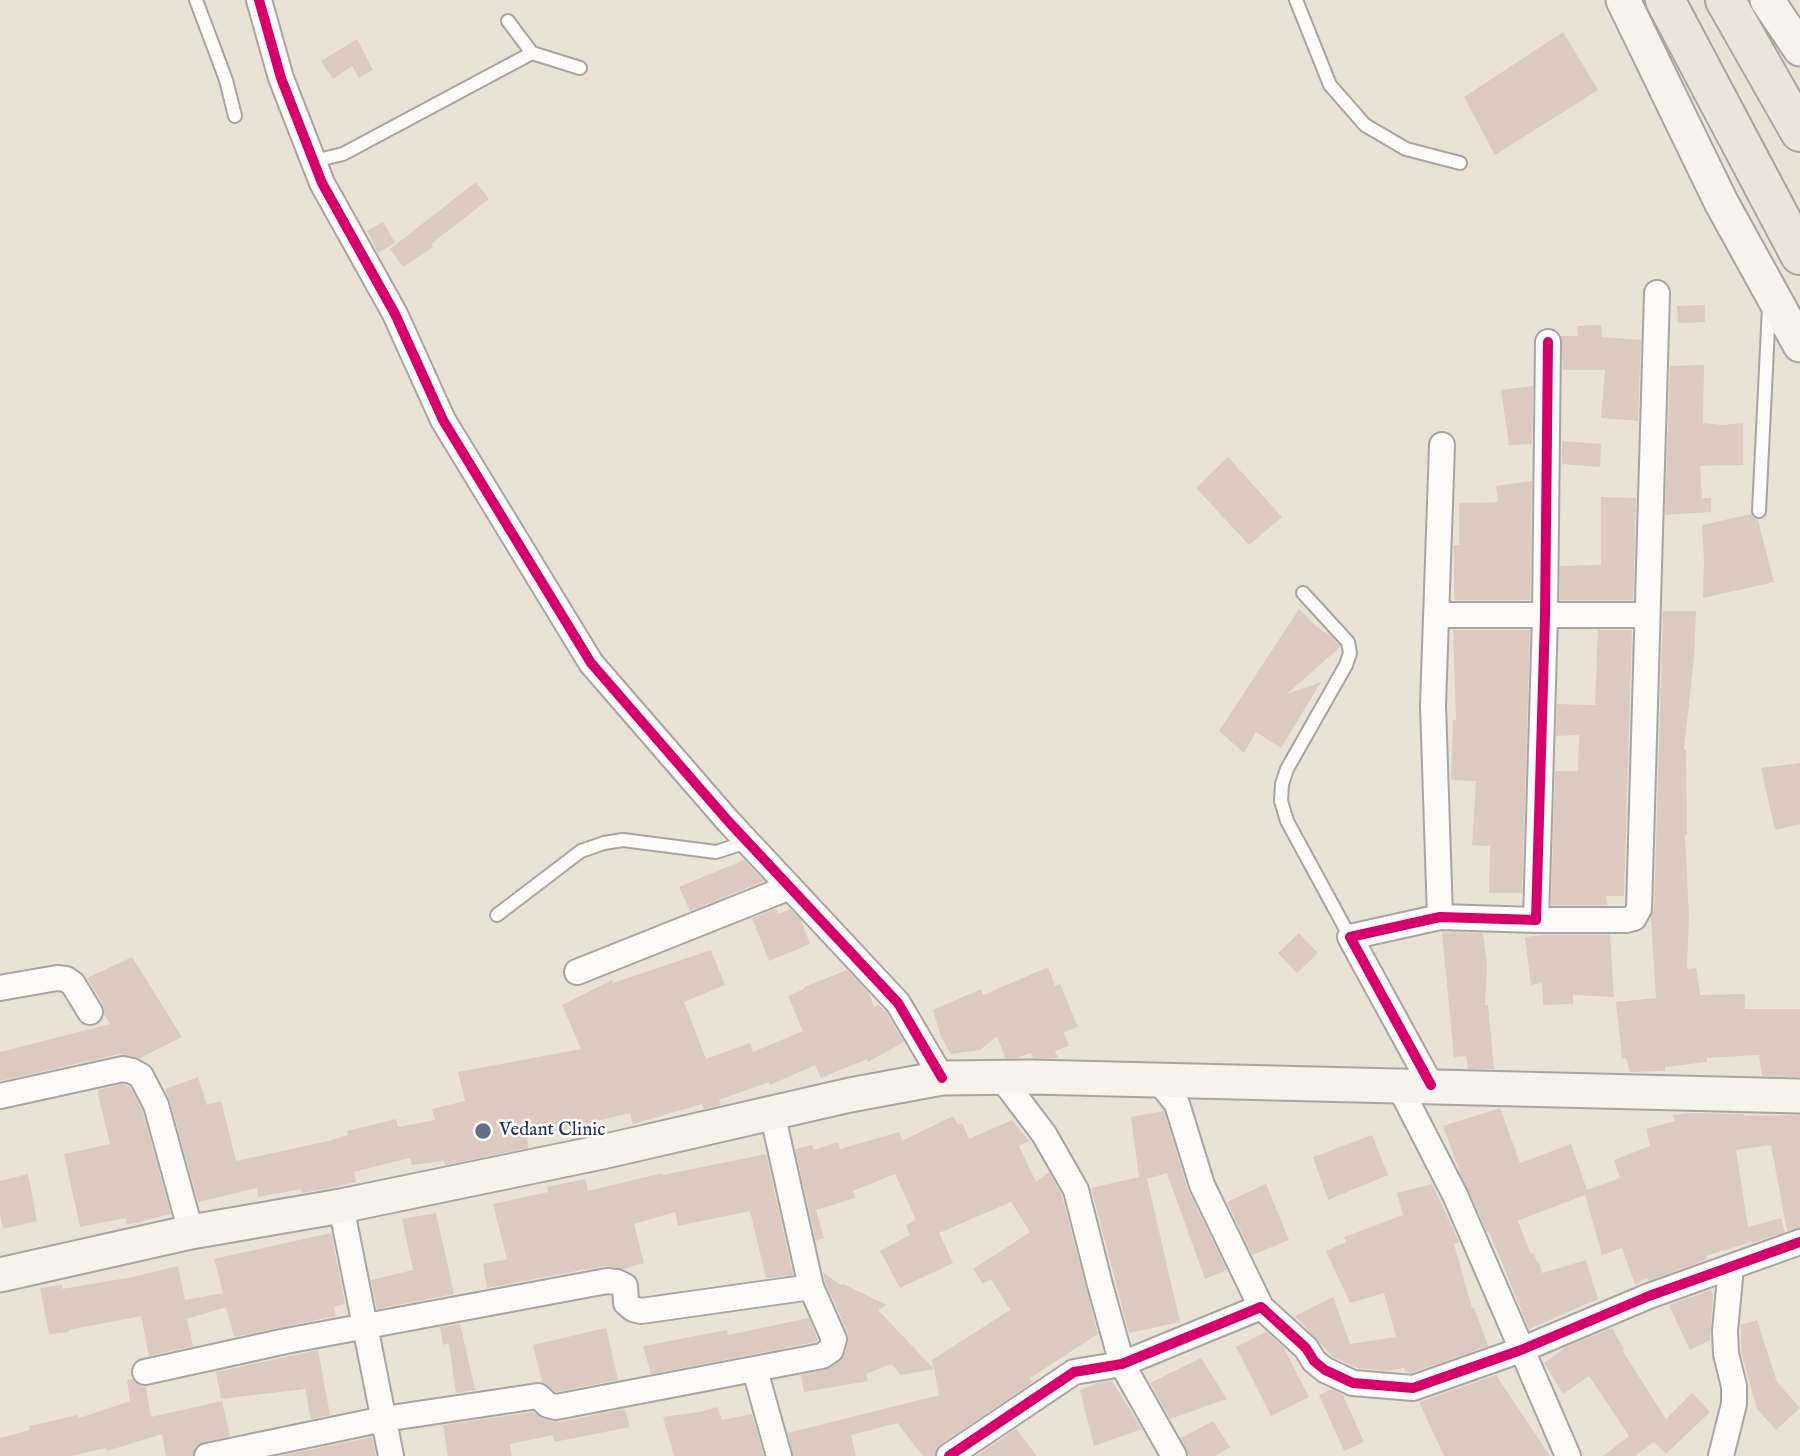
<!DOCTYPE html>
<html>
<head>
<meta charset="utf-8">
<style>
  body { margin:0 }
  canvas { display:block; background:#eae2d4 }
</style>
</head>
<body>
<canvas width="1800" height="1456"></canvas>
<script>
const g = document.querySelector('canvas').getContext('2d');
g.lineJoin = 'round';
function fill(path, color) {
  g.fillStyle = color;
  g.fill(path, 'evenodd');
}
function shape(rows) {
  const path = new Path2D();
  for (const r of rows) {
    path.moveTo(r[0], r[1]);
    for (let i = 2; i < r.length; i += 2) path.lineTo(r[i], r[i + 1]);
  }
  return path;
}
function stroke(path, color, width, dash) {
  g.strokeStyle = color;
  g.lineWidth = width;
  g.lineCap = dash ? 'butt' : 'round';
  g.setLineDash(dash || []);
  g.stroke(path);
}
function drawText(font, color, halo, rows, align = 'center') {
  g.font = font + ' "IM FELL English",serif';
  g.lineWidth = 5;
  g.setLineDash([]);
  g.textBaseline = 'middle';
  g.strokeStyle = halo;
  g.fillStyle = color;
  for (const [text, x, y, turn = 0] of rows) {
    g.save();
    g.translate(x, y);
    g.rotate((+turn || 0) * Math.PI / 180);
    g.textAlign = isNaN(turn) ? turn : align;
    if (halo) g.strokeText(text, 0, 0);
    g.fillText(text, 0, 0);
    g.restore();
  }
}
const building = shape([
  [1563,32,1598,90,1495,155,1464,97],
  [357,39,373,70,359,78,352,66,333,79,321,61],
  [476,182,489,199,431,244,433,247,403,267,390,249],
  [383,222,395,243,378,253,367,231],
  [1705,305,1705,322,1678,323,1677,306],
  [1601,325,1602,337,1641,340,1638,421,1601,418,1605,370,1563,370,1561,336,1578,336,1577,326],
  [1704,365,1703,423,1723,425,1743,423,1743,465,1700,466,1702,498,1711,498,1711,512,1665,515,1670,366],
  [1533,386,1532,444,1509,445,1501,390],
  [1562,441,1601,444,1600,467,1562,464],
  [1228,457,1282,517,1249,545,1196,488],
  [1532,481,1530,600,1454,600,1454,545,1459,545,1459,503,1498,502,1496,486],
  [1601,497,1636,498,1633,600,1560,600,1560,566,1601,565],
  [1751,514,1758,520,1774,582,1703,598,1704,560,1702,525],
  [1299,609,1318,628,1329,634,1340,647,1287,694,1321,682,1281,748,1256,732,1244,753,1219,731],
  [1663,611,1696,611,1694,657,1684,750,1686,750,1687,835,1685,835,1689,918,1687,969,1696,968,1700,995,1745,994,1745,1009,1800,1009,1800,1077,1762,1076,1759,1055,1707,1058,1707,1062,1665,1067,1665,1071,1630,1072,1626,1058,1622,1058,1616,1002,1656,998,1651,917,1654,909],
  [1453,630,1530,630,1522,893,1489,893,1490,846,1472,845,1476,781,1451,780,1453,720,1456,720],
  [1598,630,1632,630,1624,896,1606,896,1607,905,1551,905,1555,771,1578,771,1579,735,1556,736,1557,704,1595,705],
  [1800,763,1800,824,1775,830,1761,768],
  [744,860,764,881,690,911,679,887],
  [776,909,778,914,790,909,801,920,810,944,769,961,752,918],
  [1442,932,1483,933,1487,964,1485,1005,1488,1005,1494,1069,1468,1069,1466,1056,1454,1057],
  [1299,933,1318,953,1297,973,1278,953],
  [1542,935,1610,935,1614,997,1573,995,1573,1004,1543,1005,1542,983,1531,985,1525,937],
  [711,950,725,985,684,1002,706,1059,750,1043,753,1052,803,1031,788,996,804,989,804,987,847,970,869,993,874,1007,879,1005,886,1012,904,1042,868,1062,867,1059,821,1078,815,1065,770,1085,769,1082,719,1100,721,1105,704,1109,702,1104,633,1124,630,1113,527,1138,528,1148,445,1165,444,1161,412,1165,410,1158,354,1172,356,1182,330,1188,302,1193,301,1189,258,1197,257,1188,198,1202,170,1101,165,1089,198,1077,207,1105,221,1101,236,1161,328,1141,348,1135,347,1131,396,1119,398,1127,435,1120,432,1109,465,1101,458,1072,581,1049,562,1005,612,980,613,983],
  [132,957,182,1037,140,1058,120,1054,0,1081,0,1052,110,1024,104,1014,103,1004,87,978],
  [1046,968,1049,969,1055,986,1060,984,1078,1027,1064,1032,1069,1046,1055,1051,1058,1058,1033,1058,1031,1053,1016,1058,1005,1058,997,1036,980,1050,951,1054,941,1037,933,1010,981,989,983,995],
  [123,1084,130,1087,142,1110,171,1214,127,1225,126,1218,80,1227,64,1154,110,1144,97,1090],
  [1500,1108,1520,1163,1571,1144,1587,1190,1620,1178,1614,1160,1650,1146,1646,1129,1675,1121,1673,1115,1692,1113,1744,1114,1744,1116,1800,1115,1800,1228,1787,1231,1771,1145,1736,1150,1748,1227,1781,1218,1785,1232,1752,1243,1750,1237,1751,1242,1706,1256,1707,1259,1700,1262,1648,1281,1647,1278,1635,1284,1622,1248,1602,1255,1585,1195,1530,1216,1518,1221,1530,1253,1534,1254,1537,1262,1539,1262,1542,1273,1586,1260,1598,1299,1529,1329,1489,1231,1487,1232,1459,1170,1443,1126],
  [1164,1111,1188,1190,1227,1270,1205,1279,1167,1173,1147,1179,1180,1322,1129,1333,1091,1188,1139,1177,1131,1117],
  [953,1116,958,1125,962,1123,969,1139,1012,1120,1029,1141,1019,1146,1036,1182,1049,1172,1062,1196,1098,1334,1030,1378,1033,1382,941,1444,934,1456,923,1456,897,1423,851,1435,856,1456,793,1456,788,1433,939,1395,934,1369,901,1375,892,1364,866,1374,868,1381,804,1392,801,1375,825,1370,839,1362,845,1354,848,1343,848,1333,825,1282,823,1272,840,1285,843,1284,887,1305,878,1310,934,1369,932,1360,1010,1310,991,1279,983,1284,973,1269,1030,1232,1011,1202,939,1233,953,1263,900,1288,880,1251,910,1235,906,1225,916,1220,895,1174,853,1191,855,1198,816,1210,824,1238,816,1241,795,1149,812,1145,814,1150,838,1142,840,1149,899,1132,902,1141],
  [1372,1135,1388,1175,1328,1200,1313,1157],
  [766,1154,793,1275,766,1278,750,1211,678,1226,675,1212,634,1224,644,1263,623,1269,604,1266,487,1288,483,1264,507,1259,493,1204,548,1192,547,1187,585,1179,588,1191,663,1173,663,1175],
  [28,1174,37,1221,3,1229,0,1213,0,1181],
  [1266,1184,1289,1240,1252,1255,1227,1202],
  [1432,1184,1459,1242,1454,1244,1472,1308,1474,1307,1488,1346,1411,1373,1405,1372,1404,1368,1385,1371,1357,1368,1333,1357,1295,1316,1333,1297,1350,1344,1396,1337,1384,1293,1350,1303,1326,1251,1346,1242,1344,1237,1403,1215,1397,1193],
  [436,1213,454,1294,377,1309,371,1280,413,1270,402,1219],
  [331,1233,345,1304,334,1307,336,1316,234,1337,226,1307,187,1319,193,1346,149,1356,141,1316,69,1330,69,1332,49,1334,40,1288,62,1285,62,1289,133,1277,178,1266,185,1300,223,1293,214,1259],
  [1711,1290,1713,1295,1710,1340,1690,1350,1669,1305],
  [809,1318,818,1340,816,1342,651,1374,643,1346,727,1330,728,1335],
  [1757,1320,1777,1382,1800,1408,1776,1430,1757,1409,1741,1352,1741,1325],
  [460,1324,475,1389,481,1389,456,1393,449,1343,443,1345,440,1327],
  [606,1328,618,1380,556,1392,542,1382,533,1345],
  [1612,1328,1624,1349,1622,1350,1666,1419,1692,1393,1710,1412,1666,1454,1654,1442,1635,1456,1603,1456,1629,1436,1589,1376,1563,1394,1544,1363,1566,1347],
  [1266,1332,1284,1348,1309,1397,1271,1416,1236,1347],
  [318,1350,330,1415,311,1419,305,1389,221,1399,216,1372],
  [1201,1358,1227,1399,1170,1419,1150,1383],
  [1496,1375,1550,1456,1444,1456,1419,1402],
  [132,1379,140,1386,146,1387,151,1417,222,1401,230,1436,198,1445,193,1456,166,1456,162,1434,107,1451,106,1448,71,1456,0,1456,0,1438,30,1430,29,1426,78,1415,79,1418,130,1401,127,1380],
  [1112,1381,1142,1429,1094,1446,1080,1390,1097,1383],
  [1332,1389,1343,1395,1364,1442,1344,1451,1319,1395],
  [718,1407,722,1420,752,1414,764,1456,674,1456,663,1417,699,1412],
  [625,1409,630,1427,554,1442,553,1435,510,1444,512,1456,448,1456,443,1425,533,1412,544,1419,559,1422],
  [1213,1421,1230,1447,1215,1456,1189,1456,1181,1438],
  [1016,1429,1037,1456,976,1456],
  [372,1437,376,1456,280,1456]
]);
const lane = shape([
  [196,0,226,80,235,116],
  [1296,0,1330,85,1365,125,1406,149,1460,163],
  [508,21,532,53],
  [314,161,343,154,532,53,580,68],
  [1759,511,1769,308],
  [1303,593,1348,642,1350,653,1346,665,1287,769,1282,784,1281,801,1287,821,1350,937],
  [497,915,581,851,604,843,623,840,716,852,747,842]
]);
const street = shape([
  [259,0,281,78,322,183,395,314,443,420,591,663,728,821,898,1003,942,1078],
  [1437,615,1647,615],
  [1440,917,1433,705,1442,445],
  [1536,920,1626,920,1634,918,1639,909,1657,293],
  [577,972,790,887],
  [0,988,57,978,66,979,73,984,90,1012],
  [1000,1076,1044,1134,1076,1190,1100,1285,1122,1364,1174,1456],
  [1157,1079,1177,1104,1202,1185,1261,1307],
  [1398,1084,1455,1195,1568,1456],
  [1431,1085,1350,937,1440,917,1536,920,1545,616,1548,342],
  [0,1096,123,1069,132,1071,141,1076,156,1105,191,1232],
  [341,1206,391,1456],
  [755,1370,779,1456],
  [145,1372,286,1341,607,1281,617,1282,625,1286,626,1303,633,1309,641,1311,811,1287],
  [207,1456,384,1419,538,1396,548,1405,556,1407,822,1356,831,1350,834,1339,811,1287,772,1112],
  [949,1456,1074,1372,1122,1364,1261,1307,1306,1348,1314,1361,1325,1370,1353,1383,1413,1388,1521,1350,1649,1296,1800,1242],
  [1721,1456,1734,1404,1734,1386,1726,1354,1725,1331,1731,1267]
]);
const secondary = shape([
  [1623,0,1721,202,1800,345],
  [1767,0,1800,49],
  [0,1275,191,1232,341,1206,602,1152,850,1095,942,1078,1033,1077,1800,1096]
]);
const highway = shape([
  [1665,0,1800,255],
  [1725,0,1800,132]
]);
const cycleway = shape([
  [259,0,281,78,322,183,395,314,443,420,591,663,728,821,898,1003,942,1078],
  [1431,1085,1350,937,1440,917,1536,920,1545,616,1548,342],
  [949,1456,1074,1372,1122,1364,1261,1307,1306,1348,1314,1361,1325,1370,1353,1383,1413,1388,1521,1350,1649,1296,1800,1242]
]);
const markers = [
  [483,1131,9,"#636e87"]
];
const poiNames = [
  ["Vedant Clinic",499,1131]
];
fill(building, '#dccac0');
stroke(lane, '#a7a5a2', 16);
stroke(street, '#a7a5a2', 28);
stroke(secondary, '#a7a5a2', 37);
stroke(highway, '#a7a5a2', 42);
stroke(lane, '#fcfbf9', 12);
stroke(street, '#fcfbf9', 24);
stroke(secondary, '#f6f2ee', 33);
stroke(highway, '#ede5dc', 38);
stroke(cycleway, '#d6006c', 10);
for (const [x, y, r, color] of markers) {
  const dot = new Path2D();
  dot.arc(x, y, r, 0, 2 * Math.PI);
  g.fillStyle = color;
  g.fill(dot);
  stroke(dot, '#fdfcf7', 2.5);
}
drawText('19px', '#1b2f5e', '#fdfcf7', poiNames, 'left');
</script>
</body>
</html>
